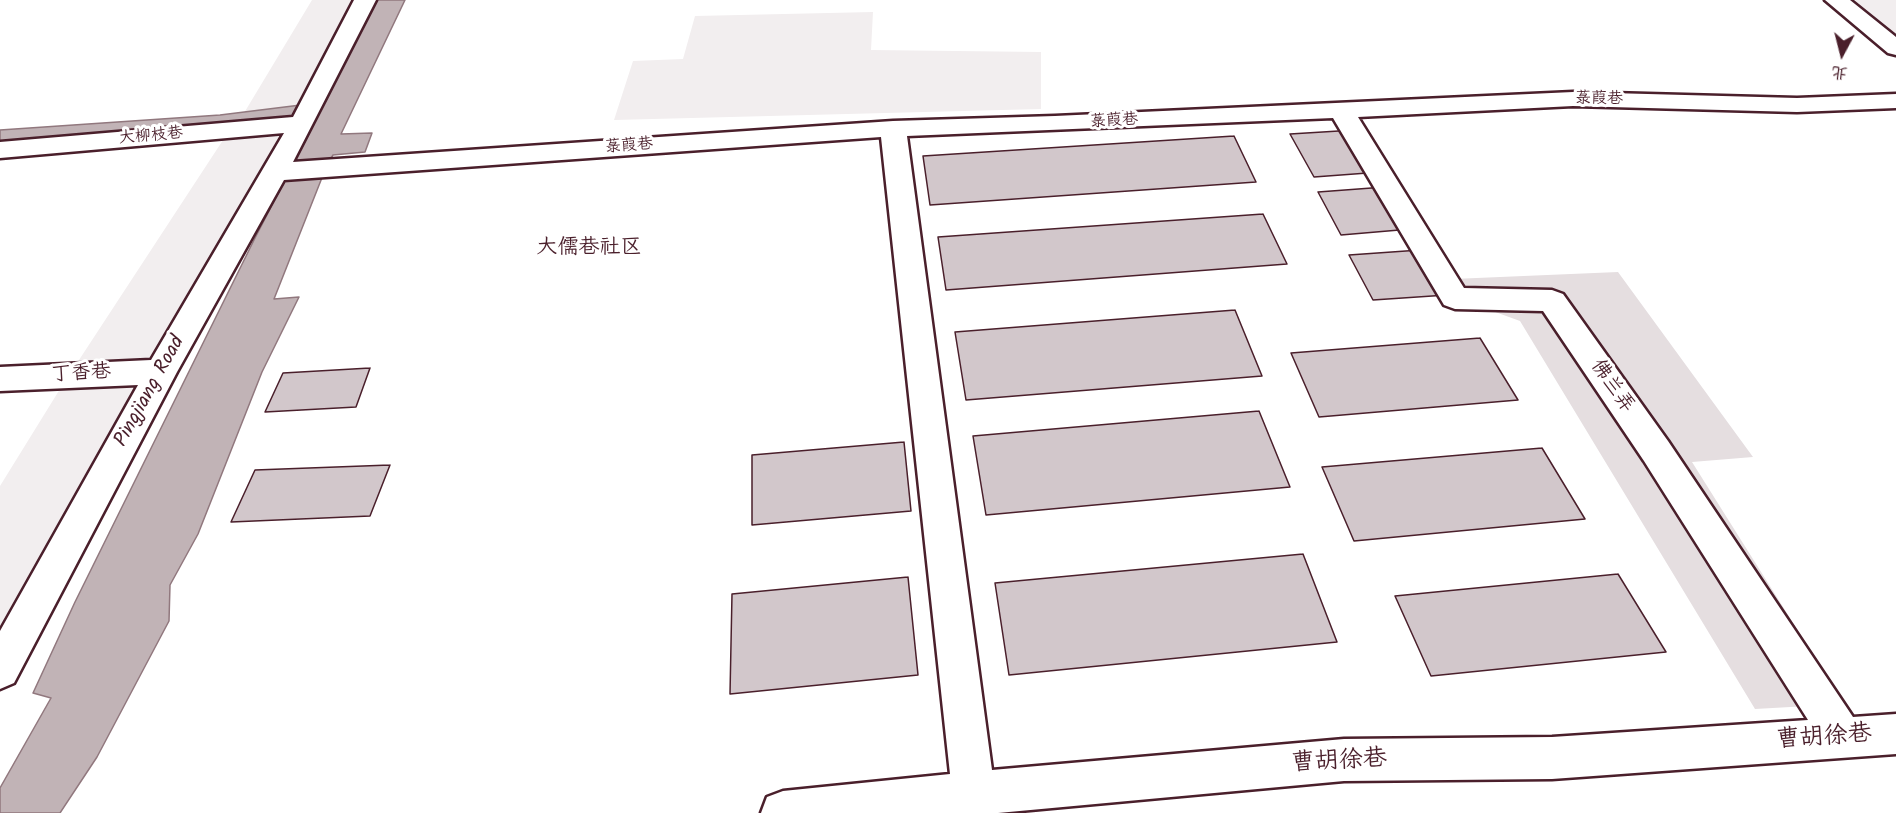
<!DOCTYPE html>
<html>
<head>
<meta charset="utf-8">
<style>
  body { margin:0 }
  #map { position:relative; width:1896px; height:813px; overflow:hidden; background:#fff; font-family:Kalam,"LXGW WenKai TC",sans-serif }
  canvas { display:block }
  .north { position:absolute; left:1812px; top:24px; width:60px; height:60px; -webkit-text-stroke:4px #fff; paint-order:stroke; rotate:187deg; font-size:16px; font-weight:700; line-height:24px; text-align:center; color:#4a1f2b }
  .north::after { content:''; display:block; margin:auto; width:21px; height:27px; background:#4a1f2b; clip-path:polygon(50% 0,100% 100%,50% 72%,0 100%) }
</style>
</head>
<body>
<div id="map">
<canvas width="1896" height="813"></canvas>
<div class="north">北</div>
</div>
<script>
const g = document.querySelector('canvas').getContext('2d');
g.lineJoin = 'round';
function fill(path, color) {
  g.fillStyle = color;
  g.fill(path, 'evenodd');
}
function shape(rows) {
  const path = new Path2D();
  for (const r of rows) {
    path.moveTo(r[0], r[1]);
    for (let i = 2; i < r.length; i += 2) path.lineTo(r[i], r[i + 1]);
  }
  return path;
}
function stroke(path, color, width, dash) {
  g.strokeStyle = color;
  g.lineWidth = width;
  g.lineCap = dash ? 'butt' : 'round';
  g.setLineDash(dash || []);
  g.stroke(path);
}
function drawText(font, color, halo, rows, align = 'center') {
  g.font = font + ' Kalam,"LXGW WenKai TC",sans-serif';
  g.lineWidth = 6;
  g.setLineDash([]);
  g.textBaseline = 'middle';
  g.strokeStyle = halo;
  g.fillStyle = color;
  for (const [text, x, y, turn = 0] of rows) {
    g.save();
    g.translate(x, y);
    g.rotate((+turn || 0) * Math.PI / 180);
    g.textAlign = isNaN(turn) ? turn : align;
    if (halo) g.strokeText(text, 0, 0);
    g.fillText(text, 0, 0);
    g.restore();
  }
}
const built = shape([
  [312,0,358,0,0,635,0,486,60,389,225,137,244,113],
  [1842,0,1896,0,1896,42],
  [873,12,871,50,1041,52,1041,109,614,120,633,61,683,59,695,16]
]);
const green = shape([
  [1618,272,1753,457,1692,462,1844,704,1755,709,1520,321,1465,301,1453,279]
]);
const water = shape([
  [375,0,405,0,341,134,372,133,365,152,333,155,327,165,274,299,299,297,262,372,198,534,170,585,169,621,97,757,60,813,0,813,0,788,51,698,33,693,75,602,254,240,319,114,0,143,0,130,220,115,325,102,375,0]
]);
const building = shape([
  [1355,130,1381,172,1314,177,1290,134,1355,130],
  [1234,136,1256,182,930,205,923,156,1234,136],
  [1385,187,1411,229,1341,235,1318,192,1385,187],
  [1263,214,1287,264,946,290,938,237,1263,214],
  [1420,250,1447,295,1373,300,1349,255,1420,250],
  [1235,310,1262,376,966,400,955,332,1235,310],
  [1480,338,1518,400,1319,417,1291,353,1480,338],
  [370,368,356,407,265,412,283,373,370,368],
  [1259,411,1290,487,986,515,973,436,1259,411],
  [904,442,911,511,752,525,752,455,904,442],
  [1542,448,1585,519,1354,541,1322,467,1542,448],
  [390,465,370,516,231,522,255,470,390,465],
  [1303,554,1337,642,1009,675,995,583,1303,554],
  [1618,574,1666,652,1431,676,1395,596,1618,574],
  [908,577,918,675,730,694,732,594,908,577]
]);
const minor = shape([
  [354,0,376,0,293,162,893,121,1055,116,1573,92,1797,98,1896,94,1896,108,1797,112,1573,106,1358,117,1464,288,1552,290,1563,294,1668,441,1853,717,1896,714,1896,754,1552,779,1344,781,998,813,761,813,767,797,783,791,950,774,881,137,284,180,177,372,14,683,0,689,0,631,138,385,0,391,0,367,151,360,284,133,0,158,0,142,293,117,354,0],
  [1333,118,1444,305,1455,309,1543,311,1644,461,1808,720,1552,737,1344,739,992,770,907,136,1333,118],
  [1825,0,1850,0,1896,37,1896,55,1888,53,1825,0]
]);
const farStreetnames = [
  ["菉葭巷",1599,100,1],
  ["菉葭巷",1114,122,-3],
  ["大柳枝巷",151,137,-5],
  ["菉葭巷",629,147,-4]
];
const streetNames = [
  ["丁香巷",81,375,-3],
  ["佛兰弄",1611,387,55],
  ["Pingjiang Road",151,392,-61]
];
const neighbourhoodNames = [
  ["大儒巷社区",589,249]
];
const nearStreetnames = [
  ["曹胡徐巷",1824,739,-4],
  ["曹胡徐巷",1339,763,-3]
];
fill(built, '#f2eeef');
fill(green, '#e5dee0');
fill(water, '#c1b3b6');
stroke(water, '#91787e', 1.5);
fill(building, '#d2c7cb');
stroke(building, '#4a1f2b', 1.5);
stroke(minor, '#4a1f2b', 5);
fill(minor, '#fff');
drawText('16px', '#4a1f2b', '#fff', farStreetnames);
drawText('20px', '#4a1f2b', '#fff', streetNames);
drawText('21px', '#4a1f2b', '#fff', neighbourhoodNames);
drawText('24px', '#4a1f2b', '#fff', nearStreetnames);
</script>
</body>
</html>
